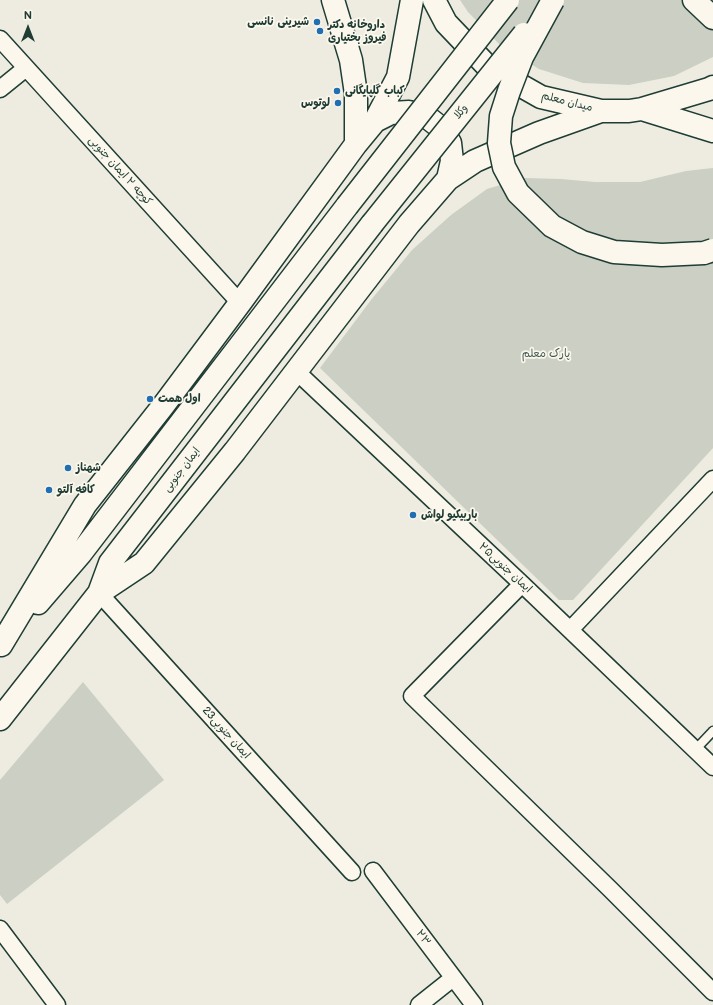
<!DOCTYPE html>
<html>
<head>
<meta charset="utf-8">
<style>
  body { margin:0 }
  #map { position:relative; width:713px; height:1005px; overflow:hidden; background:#eeece1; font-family:"Balsamiq Sans",sans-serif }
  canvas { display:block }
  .north { position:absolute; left:8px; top:8px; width:40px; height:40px; -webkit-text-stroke:3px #fbf7ec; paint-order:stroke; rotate:0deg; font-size:11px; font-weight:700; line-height:16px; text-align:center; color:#1f3d34 }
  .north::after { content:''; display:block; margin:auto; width:14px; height:18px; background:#1f3d34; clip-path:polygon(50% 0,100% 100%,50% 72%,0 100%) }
</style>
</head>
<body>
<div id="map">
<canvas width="713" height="1005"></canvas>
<div class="north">N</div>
</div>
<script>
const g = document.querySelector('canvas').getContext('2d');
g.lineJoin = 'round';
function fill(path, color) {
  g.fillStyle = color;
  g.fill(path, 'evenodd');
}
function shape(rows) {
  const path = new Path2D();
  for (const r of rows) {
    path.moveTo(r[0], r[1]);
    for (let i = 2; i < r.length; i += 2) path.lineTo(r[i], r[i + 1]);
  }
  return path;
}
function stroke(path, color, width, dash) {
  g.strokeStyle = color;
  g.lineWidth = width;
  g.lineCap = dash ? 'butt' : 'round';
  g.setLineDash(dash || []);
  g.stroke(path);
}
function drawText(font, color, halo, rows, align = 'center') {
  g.font = font + ' "Balsamiq Sans","Playpen Sans Arabic",sans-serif';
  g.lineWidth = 3.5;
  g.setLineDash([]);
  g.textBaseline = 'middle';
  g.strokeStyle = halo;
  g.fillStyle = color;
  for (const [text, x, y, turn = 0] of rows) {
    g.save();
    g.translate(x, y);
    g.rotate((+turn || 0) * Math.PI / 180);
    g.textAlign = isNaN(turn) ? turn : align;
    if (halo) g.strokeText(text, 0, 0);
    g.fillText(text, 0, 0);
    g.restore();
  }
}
const green = shape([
  [460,0,713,0,713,57,674,76,629,85,583,83,539,69,500,45,468,12],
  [713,168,713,448,573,600,559,600,320,368,371,300,412,250,451,215,487,189,524,178,561,179,595,182,640,182,686,171],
  [83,682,164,780,7,904,0,895,0,780]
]);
const service = shape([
  [695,750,713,731]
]);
const minor = shape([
  [0,39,240,303],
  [0,89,26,68],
  [296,371,522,584,713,767],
  [522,584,412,696,610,889,713,992],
  [99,593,352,872],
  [570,630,713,479],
  [373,871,474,1005],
  [0,929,57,1005],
  [419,1005,453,978]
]);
const primary = shape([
  [333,0,351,60,356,94,356,144],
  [434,0,446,23,488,67,541,97,601,111,629,111,642,109,709,89,713,87],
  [694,0,713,18],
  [642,109,713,131],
  [375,121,391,113,409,112,427,117,441,128,450,143,452,161,448,179],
  [99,593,144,563,235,451,409,224,448,179,475,161,539,133,601,111],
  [38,603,81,553,347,206],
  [1,645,85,505,163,406,240,303,356,144,375,121,398,77,412,0],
  [0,719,99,593,110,563,372,224]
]);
const primaryBridge = shape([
  [553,0,522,57,509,91,501,116,499,143,504,167,518,193,552,226,582,242,614,252,662,255,704,253,713,250],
  [347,206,508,0],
  [372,224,524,34]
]);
const markers = [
  [317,22,4,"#1f6fb2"],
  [320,31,4,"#1f6fb2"],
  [337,91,4,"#1f6fb2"],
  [338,103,4,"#1f6fb2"],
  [150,399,4,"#1f6fb2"],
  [68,468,4,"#1f6fb2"],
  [49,490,4,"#1f6fb2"],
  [413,515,4,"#1f6fb2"]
];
const poiNames = [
  ["شیرینی نانسی",309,22,"right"],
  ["داروخانه دکتر",328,25],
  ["فیروز بختیاری",328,38],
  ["کباب گلپایگانی",345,91],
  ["لوتوس",330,103,"right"],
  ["اول همت",158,399],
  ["شهناز",76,468],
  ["کافه آلتو",57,490],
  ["باربیکیو لواش",421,515]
];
const streetNames = [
  ["میدان معلم",567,102,14],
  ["وکلا",461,112,-51],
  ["کوچه ۲ ایمان جنوبی",120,171,48],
  ["ایمان جنوبی",182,470,-52],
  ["ایمان جنوبی۲۵",505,568,43],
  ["23ایمان جنوبی",226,733,48],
  ["۲۳",423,938,53]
];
const parkNames = [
  ["پارک معلم",546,354]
];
fill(green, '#cbcfc4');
stroke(service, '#1f3d34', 11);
stroke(minor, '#1f3d34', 19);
stroke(primary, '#1f3d34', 25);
stroke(service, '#fbf7ec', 8);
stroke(minor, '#fbf7ec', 16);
stroke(primary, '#fbf7ec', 22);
stroke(primaryBridge, '#1f3d34', 25, []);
stroke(primaryBridge, '#fbf7ec', 22);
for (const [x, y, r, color] of markers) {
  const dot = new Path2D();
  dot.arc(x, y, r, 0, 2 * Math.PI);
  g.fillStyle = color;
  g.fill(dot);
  stroke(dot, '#fbf7ec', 1.5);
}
drawText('bold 11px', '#1f3d34', '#fbf7ec', poiNames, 'left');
drawText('11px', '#1f3d34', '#fbf7ec', streetNames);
drawText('11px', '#415a51', '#fbf7ec', parkNames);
</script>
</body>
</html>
